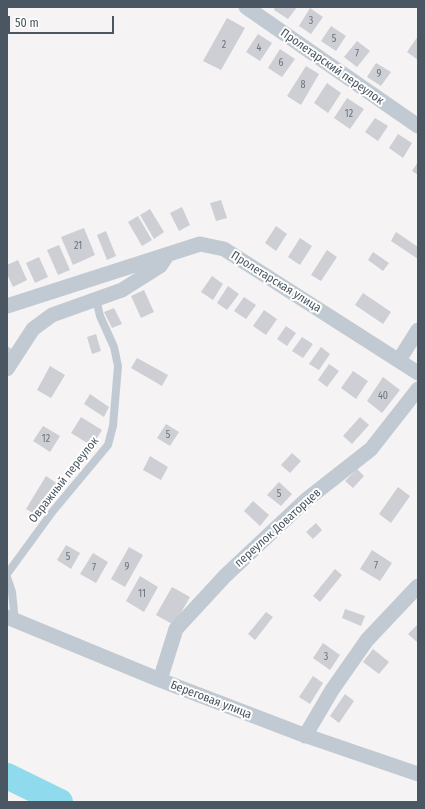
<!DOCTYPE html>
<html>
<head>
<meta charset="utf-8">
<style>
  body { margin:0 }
  #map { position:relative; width:425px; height:809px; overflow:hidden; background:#f5f3f3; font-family:"Fira Sans Condensed",sans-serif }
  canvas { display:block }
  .frame { position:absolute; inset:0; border:8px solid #4a5661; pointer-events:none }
  .scale { position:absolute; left:8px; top:16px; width:106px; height:18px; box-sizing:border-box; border:2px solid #4a5661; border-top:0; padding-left:5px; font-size:12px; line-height:14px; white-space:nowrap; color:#4a5661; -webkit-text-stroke:3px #fff; paint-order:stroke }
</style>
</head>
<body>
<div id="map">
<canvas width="425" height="809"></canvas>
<div class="frame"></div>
<div class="scale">50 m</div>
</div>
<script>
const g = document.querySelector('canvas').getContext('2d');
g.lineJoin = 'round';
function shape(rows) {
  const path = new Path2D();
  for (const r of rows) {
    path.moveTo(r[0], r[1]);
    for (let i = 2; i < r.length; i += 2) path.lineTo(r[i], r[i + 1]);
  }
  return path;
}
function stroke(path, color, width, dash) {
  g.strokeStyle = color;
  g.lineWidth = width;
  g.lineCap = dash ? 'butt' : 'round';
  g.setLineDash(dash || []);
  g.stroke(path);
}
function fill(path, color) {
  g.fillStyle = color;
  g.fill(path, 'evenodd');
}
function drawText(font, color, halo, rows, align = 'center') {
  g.font = font + ' "Fira Sans Condensed",sans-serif';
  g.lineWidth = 4;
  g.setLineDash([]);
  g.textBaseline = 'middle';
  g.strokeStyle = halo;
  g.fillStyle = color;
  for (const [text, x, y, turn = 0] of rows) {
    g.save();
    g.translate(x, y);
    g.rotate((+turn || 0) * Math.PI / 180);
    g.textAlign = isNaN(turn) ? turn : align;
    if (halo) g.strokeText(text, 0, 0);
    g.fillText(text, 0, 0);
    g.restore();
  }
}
const river = shape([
  [7,776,60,802]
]);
const building = shape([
  [275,7,297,7,288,19,274,10],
  [310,8,323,17,311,34,299,26],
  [227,18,245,28,221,70,203,61],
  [331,26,346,36,336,51,321,41],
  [258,34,272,43,260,61,246,52],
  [418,36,418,60,407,52],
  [357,41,370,51,357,67,344,57],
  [280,49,295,59,282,77,268,68],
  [376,63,391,72,381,86,367,77],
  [306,66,319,74,301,105,287,96],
  [327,83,341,93,328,113,314,103],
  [347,98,364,109,350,129,334,118],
  [375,118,388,126,378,141,365,132],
  [398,134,412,143,403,158,389,148],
  [418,162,418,175,412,171],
  [221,200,227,218,216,221,210,203],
  [182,207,190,225,179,231,170,213],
  [150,209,164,232,154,239,140,215],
  [138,216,152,240,142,246,128,222],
  [276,226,287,234,276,251,265,243],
  [84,228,95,255,73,265,61,237],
  [106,231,116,256,107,260,97,235],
  [396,232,418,247,418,259,391,241],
  [300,238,312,246,300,265,288,257],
  [59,245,70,270,58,275,47,250],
  [327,250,337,257,321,281,311,275],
  [373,252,389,263,383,271,368,260],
  [39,257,48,277,35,283,26,263],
  [18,260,27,280,13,287,7,274,7,265],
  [212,276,223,284,213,300,201,292],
  [228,286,239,294,227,310,217,303],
  [144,290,154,312,141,318,131,296],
  [363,293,391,312,383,324,355,305],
  [244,297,256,305,246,319,234,311],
  [114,308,122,324,112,328,104,312],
  [264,310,277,319,266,335,253,326],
  [286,326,296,333,287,346,277,339],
  [96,334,101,351,92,354,87,337],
  [302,337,313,344,303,358,292,351],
  [7,346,13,350,7,358],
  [321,347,330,354,319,370,309,364],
  [137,358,168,375,162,386,131,368],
  [329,364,339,371,327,387,318,380],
  [50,366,65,375,51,398,37,390],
  [353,371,368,381,356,399,341,388],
  [383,377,400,390,382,413,367,401],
  [90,394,109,407,104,417,84,404],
  [81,417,102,430,92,446,71,433],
  [360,417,369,425,352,444,343,436],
  [166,424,179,432,170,446,157,438],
  [43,426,60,436,50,452,33,441],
  [292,453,301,461,290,473,281,465],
  [150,456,168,467,161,480,143,470],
  [357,469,364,476,353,488,345,481],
  [46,476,58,484,38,516,26,509],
  [279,482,292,494,281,506,267,495],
  [398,487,410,496,391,523,379,514],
  [253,501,269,515,260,526,244,511],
  [316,523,322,530,313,539,306,532],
  [66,545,80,553,71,569,57,560],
  [129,547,143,555,125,587,111,579],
  [372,550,392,563,380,581,360,569],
  [93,553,108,562,96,583,80,574],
  [335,569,342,575,320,602,313,596],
  [140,576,158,587,144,612,126,601],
  [172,587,190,597,174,625,156,615],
  [345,609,365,616,361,626,342,618],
  [266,612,273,617,255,640,248,634],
  [418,624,418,643,408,634],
  [323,643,340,655,330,670,313,658],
  [373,649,389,662,379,674,363,662],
  [313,676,323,683,310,704,299,697],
  [345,694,354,701,339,723,330,716]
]);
const lane = shape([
  [7,574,53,511,108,445,113,426,118,366,114,347,100,316,96,299],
  [7,577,12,592,14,612,11,619]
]);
const street = shape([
  [246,7,418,126],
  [7,306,200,244,224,249,418,373],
  [399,360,418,330],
  [7,369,33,329,52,315,122,290,160,266,168,254],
  [7,617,160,680,301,734,418,774],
  [160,680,176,629,225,576,306,500,371,449,418,389],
  [305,736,332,690,367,640,418,586]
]);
const numberNames = [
  ["3",311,21],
  ["5",334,39],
  ["2",224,45],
  ["4",259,48],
  ["7",357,54],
  ["6",281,63],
  ["9",379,74],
  ["8",303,85],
  ["12",349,114],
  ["21",78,246],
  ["40",383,396],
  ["5",168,435],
  ["12",46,439],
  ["5",279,494],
  ["5",68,557],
  ["7",376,566],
  ["9",127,567],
  ["7",94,568],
  ["11",142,594],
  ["3",326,657]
];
const streetNames = [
  ["Пролетарский переулок",332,67,35],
  ["Пролетарская улица",276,282,32],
  ["Овражный переулок",64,480,-52],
  ["переулок Доваторцев",278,528,-42],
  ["Береговая улица",211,700,21]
];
stroke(river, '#90daee', 26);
fill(building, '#cdcfd5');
stroke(lane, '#c1cad2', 8);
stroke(street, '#c1cad2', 15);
drawText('10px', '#6b747e', null, numberNames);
drawText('12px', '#4a5661', '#fff', streetNames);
</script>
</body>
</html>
